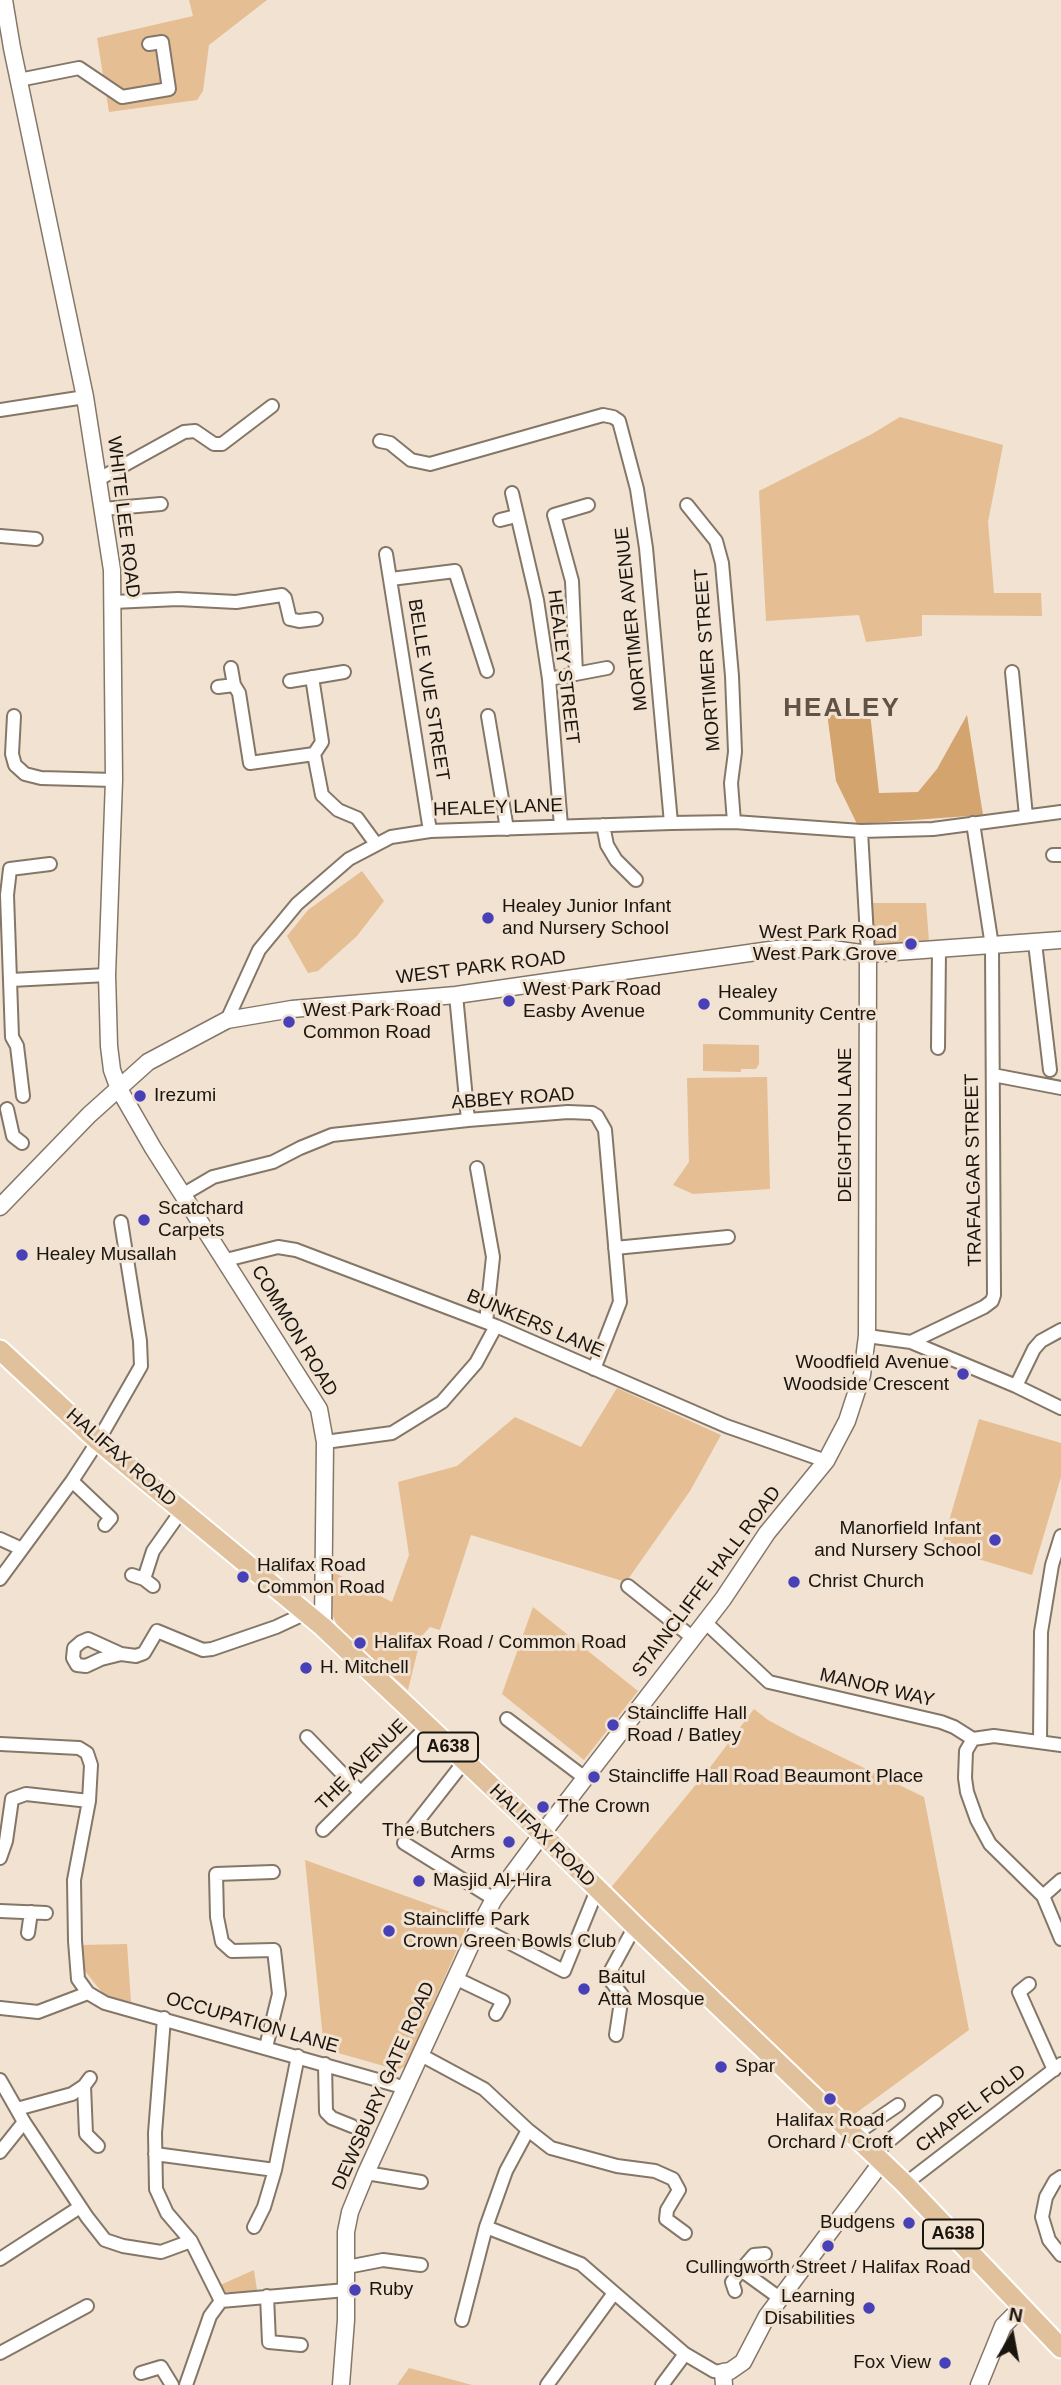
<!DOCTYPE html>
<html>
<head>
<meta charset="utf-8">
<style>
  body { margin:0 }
  #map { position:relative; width:1061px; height:2385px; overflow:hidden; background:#f1e2d1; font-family:Arial,sans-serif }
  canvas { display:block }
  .north { position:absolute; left:977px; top:2301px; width:70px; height:70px; -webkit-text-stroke:5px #f1e2d1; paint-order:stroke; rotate:10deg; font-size:19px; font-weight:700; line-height:28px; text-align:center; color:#1b150f }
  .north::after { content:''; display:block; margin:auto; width:24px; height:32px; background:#1b150f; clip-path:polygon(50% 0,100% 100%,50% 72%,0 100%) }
</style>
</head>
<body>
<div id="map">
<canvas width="1061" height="2385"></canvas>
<div class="north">N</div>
</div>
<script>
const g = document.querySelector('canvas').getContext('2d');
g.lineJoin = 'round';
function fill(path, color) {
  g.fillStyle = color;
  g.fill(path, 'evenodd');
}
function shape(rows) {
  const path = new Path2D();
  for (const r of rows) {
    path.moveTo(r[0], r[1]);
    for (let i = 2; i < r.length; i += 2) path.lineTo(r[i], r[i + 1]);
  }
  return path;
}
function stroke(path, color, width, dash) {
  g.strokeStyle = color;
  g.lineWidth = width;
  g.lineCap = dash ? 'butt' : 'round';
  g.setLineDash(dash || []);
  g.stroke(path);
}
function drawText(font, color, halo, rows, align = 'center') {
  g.font = font + ' Arial,sans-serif';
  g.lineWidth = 6;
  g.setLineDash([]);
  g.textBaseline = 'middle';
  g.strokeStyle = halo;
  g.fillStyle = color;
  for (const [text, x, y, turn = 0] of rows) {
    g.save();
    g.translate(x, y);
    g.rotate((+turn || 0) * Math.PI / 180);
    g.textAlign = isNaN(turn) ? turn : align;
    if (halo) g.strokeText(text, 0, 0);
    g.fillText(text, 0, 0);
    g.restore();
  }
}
const green = shape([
  [189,0,267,0,209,45,203,91,197,100,109,112,97,38,193,16],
  [900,417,1003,445,988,522,994,593,1041,593,1042,616,922,615,922,636,866,642,859,615,766,621,759,491,872,434],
  [362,871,384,901,357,936,318,971,308,973,287,936,308,910],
  [868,903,926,903,929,941,874,944,870,940],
  [703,1044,759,1045,759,1064,756,1069,741,1069,741,1072,703,1071],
  [767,1077,770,1189,693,1194,673,1185,689,1162,687,1078],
  [617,1388,721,1435,690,1491,626,1582,471,1535,440,1630,430,1627,421,1637,408,1690,338,1627,333,1616,331,1571,392,1602,409,1555,398,1482,457,1466,515,1417,581,1447],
  [979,1419,1061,1443,1061,1477,1032,1575,941,1548],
  [533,1607,638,1691,584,1760,502,1694],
  [754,1709,768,1720,796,1735,924,1797,969,2030,841,2124,604,1896,708,1770],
  [305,1860,470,1919,406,2066,398,2070,324,2049],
  [127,1944,131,2002,105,1996,85,1971,81,1945],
  [254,2270,257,2290,233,2293,226,2292,220,2285],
  [409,2368,472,2385,397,2385]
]);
const forest = shape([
  [827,713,870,713,879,793,918,792,937,769,967,715,983,815,857,824,836,781]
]);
const street = shape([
  [19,80,79,68,122,97,169,89,162,42,149,44],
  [0,410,85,397],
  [380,441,390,443,411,460,430,464,603,415,613,417,619,421,637,489,646,548,671,823],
  [99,479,184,432,195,431,214,444,222,444,272,406],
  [512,493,537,600,549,679,561,826],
  [687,505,716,541,722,563,732,676,735,752,731,783,734,822],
  [103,509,161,504],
  [500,520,516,516],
  [0,536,36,539],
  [386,554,430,831],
  [391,579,455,571,487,671],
  [113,602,178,599,236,602,282,595,285,598,290,619,299,621,316,619],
  [231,668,234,685,239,693,250,763,314,754],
  [1012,672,1026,816],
  [576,674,572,581,554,515,588,505],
  [312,677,322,742,314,754,322,795,338,810,357,818,376,844],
  [549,679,607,668],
  [290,681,344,672],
  [218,687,234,685],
  [14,716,12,754,15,765,25,774,41,778,114,780],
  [488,716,507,829],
  [603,825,607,845,616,860,636,880],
  [861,831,868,954],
  [1053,855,1061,855],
  [1035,943,1050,1070],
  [11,980,107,975],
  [456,995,468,1120],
  [227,1020,259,950,297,904,349,859,391,837,430,831,671,823,734,822,861,831,933,829,1061,812],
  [938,1048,939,950],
  [993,1075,1061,1088],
  [23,1096,17,1046,12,1037,7,895,10,869,50,864],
  [7,1109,13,1136,22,1143],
  [477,1168,493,1257,486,1322],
  [184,1194,213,1177,273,1162,300,1148,332,1135,468,1120,568,1112,592,1113,597,1116,605,1130,620,1302,594,1369],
  [615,1248,728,1237],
  [226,1260,278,1247,296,1250,496,1326,726,1426,826,1461],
  [867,1336,911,1342,1016,1386,1061,1408],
  [911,1342,984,1307,992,1301,994,1295,992,946,973,823],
  [1016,1386,1034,1349,1041,1341,1061,1330],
  [325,1442,392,1433,442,1402,476,1363,496,1326],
  [72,1481,111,1518,105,1525],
  [0,1539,22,1549],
  [132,1575,144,1579,153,1586],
  [0,1579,72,1481,98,1441,141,1366,140,1341,121,1222],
  [144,1579,153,1551,182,1510],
  [628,1586,693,1638],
  [705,1622,769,1682,941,1722,954,1727,973,1739,994,1736,1061,1745],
  [121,1654,101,1659,86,1666,77,1665,73,1658,74,1648,81,1642,88,1639,121,1654,136,1656,144,1653,157,1631,203,1650,212,1649,276,1627,306,1613],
  [507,1719,585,1778],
  [307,1737,360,1792],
  [973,1739,966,1751,965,1778,967,1792,977,1820,990,1844,1043,1896,1061,1939],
  [1040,1741,1041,1632,1052,1565,1061,1536],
  [0,1744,79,1748,87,1753,91,1765,89,1801,74,1880,75,1941,78,1979,88,1993,105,2003,406,2088],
  [413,1827,464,1762],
  [323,1830,427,1727],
  [404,1843,494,1899],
  [0,1858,6,1841,12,1799,26,1794,89,1801],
  [1043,1896,1061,1880],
  [0,1911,46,1913],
  [479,1927,564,1971,597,1890],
  [28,1933,31,1912],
  [455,1978,503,2001,496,2014],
  [1029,1984,1019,1992,1054,2070],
  [0,2008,38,2012,88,1993],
  [164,2018,155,2133,156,2189,167,2213,191,2241,221,2301],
  [616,2035,622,1995,610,1980,610,1972,635,1926],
  [266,2047,279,1994,274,1950,232,1951,222,1942,217,1917,216,1874,273,1872],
  [421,2055,484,2089,528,2130,551,2148,617,2166,655,2171,673,2179,679,2190,667,2210,666,2219,685,2233],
  [325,2064,326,2112,332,2118,352,2126],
  [0,2080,24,2122,87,2217,105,2240,123,2246,161,2252,191,2241],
  [84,2086,86,2134,98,2146],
  [17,2109,72,2094,84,2086,90,2078],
  [854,2135,898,2105],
  [0,2152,24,2122],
  [155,2154,275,2170],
  [873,2154,936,2102],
  [366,2173,421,2182],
  [1061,2177,1055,2181,1046,2197,1042,2217,1049,2240,1061,2255],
  [905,2184,1061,2064],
  [254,2227,264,2207,275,2170,298,2056],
  [486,2227,581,2264,685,2354,714,2371,723,2372],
  [0,2259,80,2207],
  [347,2267,383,2260,421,2265],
  [741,2270,754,2255,765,2254],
  [735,2291,732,2282,741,2270,781,2299],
  [267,2296,269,2342,301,2345],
  [462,2320,486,2227,506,2171,528,2130],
  [0,2353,87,2306],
  [141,2373,161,2367,172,2385],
  [186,2385,210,2316,221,2301,346,2290],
  [547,2385,614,2293],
  [662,2385,685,2354]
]);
const secondary = shape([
  [4,0,12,48,85,397,112,570,114,780,107,975,109,1046,112,1070,119,1089,153,1148,319,1409,325,1442,323,1627],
  [0,1207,89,1115,148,1062,227,1020,292,1009,456,995,777,949,832,949,868,954,1061,940],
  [341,2385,346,2320,346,2232,350,2212,366,2173,479,1927,494,1899,542,1834,723,1599,767,1533,826,1461,847,1421,862,1375,867,1336,868,954],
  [724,2385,723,2372,730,2371,743,2362,767,2316,881,2163],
  [979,2385,1003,2326,1023,2306]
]);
const primary = shape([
  [0,1350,98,1441,323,1627,542,1834,635,1926,905,2184,1061,2348]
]);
const markers = [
  [488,918,7,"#4740b6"],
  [911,944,7,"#4740b6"],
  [509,1001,7,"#4740b6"],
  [704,1004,7,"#4740b6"],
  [289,1022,7,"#4740b6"],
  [140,1096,7,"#4740b6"],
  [144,1220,7,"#4740b6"],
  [22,1255,7,"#4740b6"],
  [963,1374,7,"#4740b6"],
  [995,1540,7,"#4740b6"],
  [243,1577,7,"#4740b6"],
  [794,1582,7,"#4740b6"],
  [360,1643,7,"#4740b6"],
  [306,1668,7,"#4740b6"],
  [613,1725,7,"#4740b6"],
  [594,1777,7,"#4740b6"],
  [543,1807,7,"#4740b6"],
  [509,1842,7,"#4740b6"],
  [419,1881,7,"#4740b6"],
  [389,1931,7,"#4740b6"],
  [584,1989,7,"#4740b6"],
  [721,2067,7,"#4740b6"],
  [830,2099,7,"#4740b6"],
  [909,2223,7,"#4740b6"],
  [828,2246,7,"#4740b6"],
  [355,2290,7,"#4740b6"],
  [869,2308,7,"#4740b6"],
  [945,2363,7,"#4740b6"]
];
const shields = [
  [448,1747,60],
  [953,2234,60]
];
const shieldNames = [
  ["A638",448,1747],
  ["A638",953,2234]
];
const streetNames = [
  ["WHITE LEE ROAD",123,517,83],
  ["MORTIMER AVENUE",632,619,-96],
  ["MORTIMER STREET",708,660,-94],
  ["HEALEY STREET",563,667,83],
  ["BELLE VUE STREET",428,690,81],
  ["HEALEY LANE",498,808,-2],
  ["WEST PARK ROAD",481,968,-7],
  ["ABBEY ROAD",513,1099,-4],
  ["DEIGHTON LANE",846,1125,-90],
  ["TRAFALGAR STREET",974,1170,-91],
  ["BUNKERS LANE",535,1324,23],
  ["COMMON ROAD",294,1331,59],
  ["HALIFAX ROAD",121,1458,41],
  ["STAINCLIFFE HALL ROAD",707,1582,-53],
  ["MANOR WAY",877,1688,13],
  ["THE AVENUE",362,1765,-45],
  ["HALIFAX ROAD",542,1836,44],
  ["OCCUPATION LANE",252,2023,16],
  ["DEWSBURY GATE ROAD",384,2086,-66],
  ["CHAPEL FOLD",971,2109,-37]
];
const poiNames = [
  ["Healey Junior Infant",502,907],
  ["and Nursery School",502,929],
  ["West Park Road",897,933,"right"],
  ["West Park Grove",897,955,"right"],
  ["West Park Road",523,990],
  ["Easby Avenue",523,1012],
  ["Healey",718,993],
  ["Community Centre",718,1015],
  ["West Park Road",303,1011],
  ["Common Road",303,1033],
  ["Irezumi",154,1096],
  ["Scatchard",158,1209],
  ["Carpets",158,1231],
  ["Healey Musallah",36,1255],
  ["Woodfield Avenue",949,1363,"right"],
  ["Woodside Crescent",949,1385,"right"],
  ["Manorfield Infant",981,1529,"right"],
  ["and Nursery School",981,1551,"right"],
  ["Halifax Road",257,1566],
  ["Common Road",257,1588],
  ["Christ Church",808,1582],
  ["Halifax Road / Common Road",374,1643],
  ["H. Mitchell",320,1668],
  ["Staincliffe Hall",627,1714],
  ["Road / Batley",627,1736],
  ["Staincliffe Hall Road Beaumont Place",608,1777],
  ["The Crown",557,1807],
  ["The Butchers",495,1831,"right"],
  ["Arms",495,1853,"right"],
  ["Masjid Al-Hira",433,1881],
  ["Staincliffe Park",403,1920],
  ["Crown Green Bowls Club",403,1942],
  ["Baitul",598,1978],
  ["Atta Mosque",598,2000],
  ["Spar",735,2067],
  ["Halifax Road",830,2121,"center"],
  ["Orchard / Croft",830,2143,"center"],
  ["Budgens",895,2223,"right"],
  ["Cullingworth Street / Halifax Road",828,2268,"center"],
  ["Ruby",369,2290],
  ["Learning",855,2297,"right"],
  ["Disabilities",855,2319,"right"],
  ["Fox View",931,2363,"right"]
];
const districtNames = [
  ["HEALEY",842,709]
];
fill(green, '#e5be93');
fill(forest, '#d4a46e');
stroke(street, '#857768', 16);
stroke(secondary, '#857768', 19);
stroke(primary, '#fff', 23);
stroke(street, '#fff', 12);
stroke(secondary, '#fff', 16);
stroke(primary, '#e0c19c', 19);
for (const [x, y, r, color] of markers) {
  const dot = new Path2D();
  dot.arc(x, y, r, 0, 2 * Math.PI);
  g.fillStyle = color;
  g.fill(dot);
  stroke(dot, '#f1e2d1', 2.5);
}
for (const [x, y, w] of shields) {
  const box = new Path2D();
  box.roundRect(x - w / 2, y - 14.5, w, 29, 5);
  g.fillStyle = '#f1e2d1';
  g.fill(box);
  stroke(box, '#1b150f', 2);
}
drawText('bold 18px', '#1b150f', null, shieldNames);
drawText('19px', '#1b150f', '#f1e2d1', streetNames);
drawText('19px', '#1b150f', '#f1e2d1', poiNames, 'left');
g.letterSpacing = '2px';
drawText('bold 26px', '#615446', '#f1e2d1', districtNames);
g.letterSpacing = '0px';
</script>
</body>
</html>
